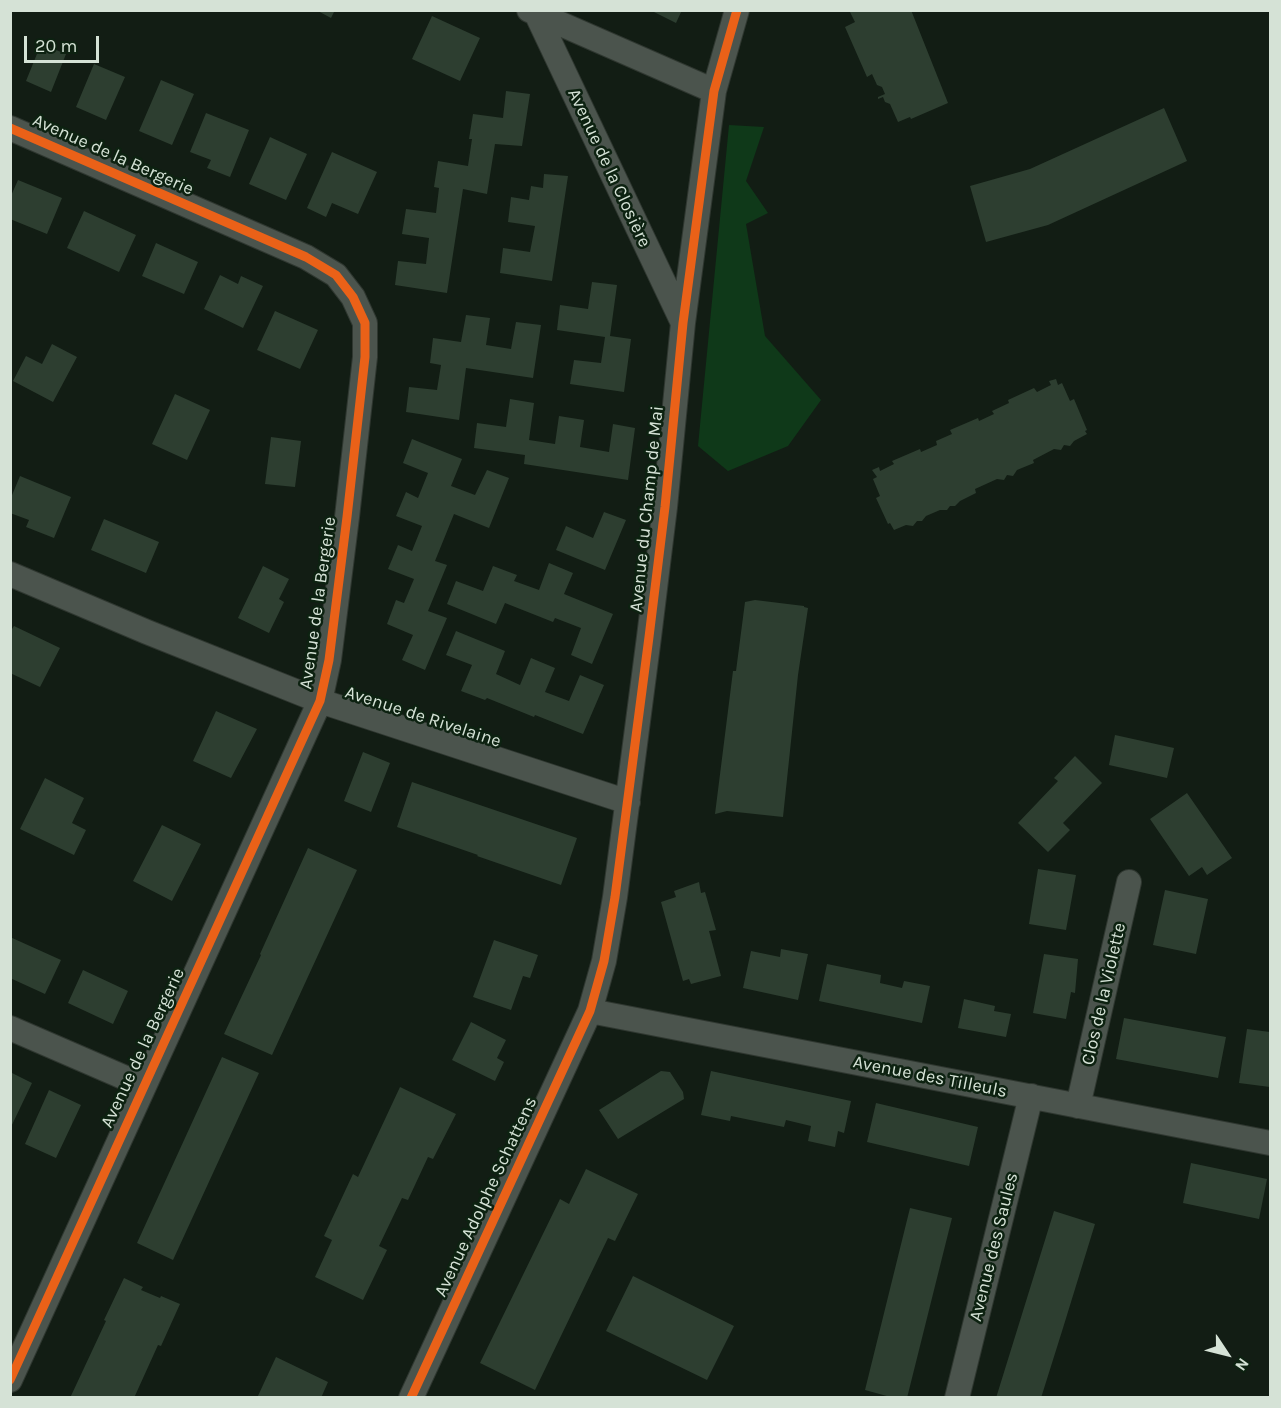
<!DOCTYPE html>
<html>
<head>
<meta charset="utf-8">
<style>
  body { margin:0 }
  #map { position:relative; width:1281px; height:1408px; overflow:hidden; background:#121d14; font-family:Karla,sans-serif }
  canvas { display:block }
  .frame { position:absolute; inset:0; border:12px solid #d5e2d6; pointer-events:none }
  .north { position:absolute; left:1197px; top:1324px; width:60px; height:60px; -webkit-text-stroke:4px #0d2211; paint-order:stroke; rotate:125deg; font-size:16px; font-weight:700; line-height:24px; text-align:center; color:#d5e2d6 }
  .north::after { content:''; display:block; margin:auto; width:21px; height:27px; background:#d5e2d6; clip-path:polygon(50% 0,100% 100%,50% 72%,0 100%) }
  .scale { position:absolute; left:24px; top:36px; width:75px; height:27px; box-sizing:border-box; border:3px solid #d5e2d6; border-top:0; padding-left:8px; font-size:18px; line-height:21px; white-space:nowrap; color:#d5e2d6; -webkit-text-stroke:4px #0d2211; paint-order:stroke }
</style>
</head>
<body>
<div id="map">
<canvas width="1281" height="1408"></canvas>
<div class="frame"></div>
<div class="north">N</div>
<div class="scale">20 m</div>
</div>
<script>
const g = document.querySelector('canvas').getContext('2d');
g.lineJoin = 'round';
function fill(path, color) {
  g.fillStyle = color;
  g.fill(path, 'evenodd');
}
function shape(rows) {
  const path = new Path2D();
  for (const r of rows) {
    path.moveTo(r[0], r[1]);
    for (let i = 2; i < r.length; i += 2) path.lineTo(r[i], r[i + 1]);
  }
  return path;
}
function stroke(path, color, width, dash) {
  g.strokeStyle = color;
  g.lineWidth = width;
  g.lineCap = dash ? 'butt' : 'round';
  g.setLineDash(dash || []);
  g.stroke(path);
}
function drawText(font, color, halo, rows, align = 'center') {
  g.font = font + ' Karla,sans-serif';
  g.lineWidth = 5;
  g.setLineDash([]);
  g.textBaseline = 'middle';
  g.strokeStyle = halo;
  g.fillStyle = color;
  for (const [text, x, y, turn = 0] of rows) {
    g.save();
    g.translate(x, y);
    g.rotate((+turn || 0) * Math.PI / 180);
    g.textAlign = isNaN(turn) ? turn : align;
    if (halo) g.strokeText(text, 0, 0);
    g.fillText(text, 0, 0);
    g.restore();
  }
}
const green = shape([
  [729,125,764,127,746,181,768,213,746,224,765,336,821,400,788,446,728,471,698,446]
]);
const building = shape([
  [316,10,335,10,331,18],
  [650,10,682,10,676,23],
  [851,10,911,10,948,103,911,119,910,117,898,122,890,104,885,102,883,97,878,99,878,97,885,94,882,87,877,85,872,74,867,77,845,27,855,22,850,12],
  [432,16,480,38,460,81,412,59],
  [41,44,66,54,51,92,26,81],
  [94,64,125,77,106,120,76,107],
  [161,80,194,94,172,145,139,131],
  [506,91,530,94,522,146,495,144,487,194,463,189,447,293,395,285,398,261,426,264,429,238,402,234,406,209,436,213,439,188,434,187,438,161,468,166,472,139,469,139,473,114,503,118],
  [1164,108,1187,161,1048,225,986,242,970,186,1030,169],
  [206,113,249,130,230,177,207,168,211,160,190,152],
  [270,137,307,154,286,200,249,184],
  [332,152,377,172,358,214,332,203,326,217,307,208],
  [544,174,568,176,552,281,500,273,503,248,530,252,535,226,508,222,511,197,529,200,531,186,543,188],
  [18,180,62,198,47,234,10,219,10,198],
  [84,211,136,235,119,272,67,248],
  [156,243,198,262,184,294,142,276],
  [220,275,238,284,241,276,263,286,243,328,204,309],
  [592,282,617,285,610,336,631,339,624,392,570,384,574,360,601,363,605,337,557,330,560,305,588,309],
  [275,311,318,330,300,369,257,350],
  [466,315,490,318,486,345,511,349,516,322,541,325,533,378,466,368,459,420,406,412,409,387,437,390,441,365,430,363,433,338,461,342],
  [52,344,77,357,53,402,13,381,26,356,42,364],
  [1056,379,1058,385,1062,383,1070,401,1074,399,1087,430,1085,431,1087,434,1074,441,1070,446,1064,445,1061,450,1054,449,1033,460,1034,463,1017,470,1013,476,1007,475,1004,480,997,479,975,489,976,493,960,501,955,506,950,506,947,510,940,510,926,516,922,521,917,521,913,526,906,525,894,530,890,523,888,524,876,498,880,496,873,479,877,477,872,470,879,467,880,471,894,464,892,461,920,449,921,452,937,445,936,441,952,434,950,430,978,418,979,421,994,414,992,411,1009,403,1008,400,1034,388,1037,392,1051,385,1049,381],
  [175,394,210,410,187,460,152,444],
  [510,399,534,403,529,440,555,444,559,416,584,420,580,447,609,452,613,424,635,428,628,480,524,464,525,455,474,448,477,423,506,427],
  [271,437,301,441,295,487,265,484],
  [412,439,462,459,451,486,475,495,487,470,509,478,489,528,454,514,435,561,447,565,428,611,447,618,425,670,402,660,413,635,387,624,396,600,404,603,414,579,388,569,398,545,412,551,422,526,396,516,406,492,418,498,428,473,403,463],
  [20,476,71,497,54,538,26,527,29,520,10,513,10,500],
  [604,512,626,520,605,570,556,550,566,526,593,538],
  [104,519,159,542,146,573,91,550],
  [549,563,573,573,564,594,613,614,592,664,571,655,581,628,555,618,553,622,505,603,496,624,447,604,456,581,483,591,493,566,517,575,514,581,539,590],
  [263,566,289,579,279,599,284,602,269,633,238,618],
  [755,600,804,606,804,607,808,608,798,675,783,817,727,811,715,814,733,671,736,671,745,602],
  [14,626,60,648,40,687,10,673,10,632],
  [456,631,505,651,496,674,520,685,531,658,555,668,545,692,569,701,580,675,604,685,583,734,535,715,534,717,487,698,485,700,461,691,472,665,446,655],
  [216,711,257,729,231,778,193,761],
  [1115,735,1174,748,1167,778,1109,765],
  [363,752,390,763,371,812,344,801],
  [1075,756,1102,783,1063,823,1070,830,1048,852,1018,823,1058,781,1054,778],
  [45,778,84,798,72,823,86,830,74,855,20,829],
  [412,782,577,838,561,885,477,856,478,855,397,827],
  [1187,793,1232,858,1207,875,1202,867,1189,876,1150,819],
  [162,825,201,844,172,901,133,881],
  [308,848,357,870,272,1055,224,1034,261,955,260,954],
  [1038,869,1076,875,1066,930,1029,924],
  [699,882,701,893,705,892,716,930,709,931,721,976,691,984,689,979,683,981,661,902,676,897,674,891],
  [1165,890,1208,899,1196,954,1153,945],
  [10,937,61,960,45,994,10,978],
  [494,940,538,955,530,978,523,976,511,1010,473,997],
  [781,949,808,954,798,1000,743,988,751,951,780,957],
  [1044,954,1078,959,1075,993,1071,992,1066,1019,1033,1013],
  [827,964,881,975,880,983,902,988,904,981,930,986,922,1023,819,1001],
  [83,970,128,991,113,1024,68,1003],
  [964,999,995,1006,994,1011,1011,1014,1006,1037,958,1028],
  [1124,1018,1226,1037,1218,1078,1116,1059],
  [471,1022,506,1040,497,1058,504,1062,495,1081,452,1060],
  [1247,1029,1270,1032,1270,1087,1239,1083],
  [222,1057,259,1073,173,1260,137,1243],
  [661,1071,670,1072,683,1092,684,1099,618,1139,599,1110],
  [711,1071,851,1101,844,1133,838,1131,835,1147,808,1141,811,1126,786,1120,784,1127,731,1116,730,1121,701,1115],
  [10,1072,32,1083,10,1129],
  [400,1087,456,1114,433,1159,428,1157,408,1200,402,1198,379,1246,387,1250,363,1300,315,1277,332,1240,324,1236,353,1174,358,1177],
  [49,1090,81,1105,56,1158,25,1144],
  [876,1103,978,1127,969,1166,867,1142],
  [1191,1163,1267,1179,1259,1219,1183,1203],
  [586,1169,638,1194,615,1241,608,1238,535,1390,480,1363,560,1199,569,1204],
  [910,1208,952,1218,907,1398,894,1398,865,1390],
  [1054,1211,1095,1224,1063,1328,1041,1398,996,1398],
  [633,1276,734,1326,707,1380,606,1331],
  [124,1278,143,1287,141,1290,160,1298,161,1296,180,1304,161,1346,158,1345,134,1398,70,1398,106,1321,104,1320],
  [276,1357,328,1382,321,1398,257,1398]
]);
const street = shape([
  [529,10,714,91],
  [536,13,683,323],
  [10,128,306,257,336,275,353,297,365,323,365,357,347,517,329,660,320,701,10,1380],
  [10,574,147,632,320,701,628,802],
  [590,1011,1270,1143],
  [10,1028,144,1086],
  [1078,1106,1129,882],
  [411,1398,590,1011,604,961,615,897,649,637,665,507,683,323,714,91,737,10],
  [957,1398,1031,1096]
]);
const cycleway = shape([
  [10,128,306,257,336,275,353,297,365,323,365,357,347,517,329,660,320,701,10,1380],
  [411,1398,590,1011,604,961,615,897,649,637,665,507,683,323,714,91,737,10]
]);
const streetNames = [
  ["Avenue de la Bergerie",113,155,24],
  ["Avenue de la Closière",609,168,65],
  ["Avenue du Champ de Mai",647,509,-84],
  ["Avenue de la Bergerie",318,603,-82],
  ["Avenue de Rivelaine",423,717,18],
  ["Clos de la Violette",1104,994,-77],
  ["Avenue de la Bergerie",143,1048,-65],
  ["Avenue des Tilleuls",930,1077,11],
  ["Avenue Adolphe Schattens",486,1197,-65],
  ["Avenue des Saules",994,1247,-76]
];
fill(green, '#0f3919');
fill(building, '#2d3e30');
stroke(street, '#2f3730', 26);
stroke(street, '#4b544d', 24);
stroke(cycleway, '#ea6118', 9);
drawText('18px', '#d5e2d6', '#0d2211', streetNames);
</script>
</body>
</html>
